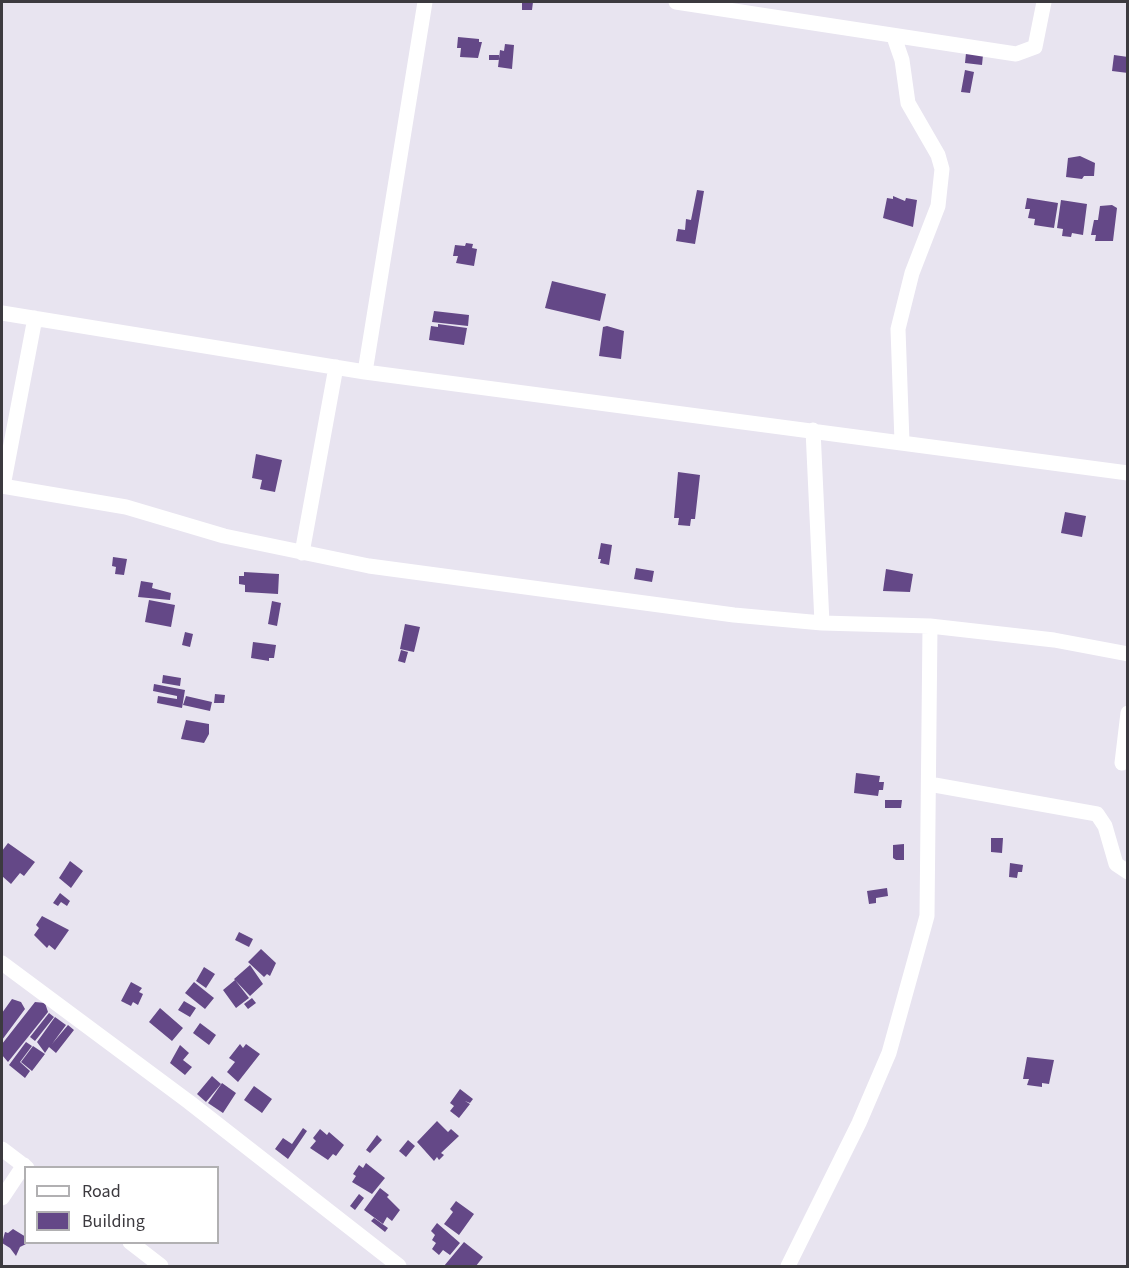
<!DOCTYPE html>
<html>
<head>
<meta charset="utf-8">
<style>
  body { margin:0 }
  #map { position:relative; width:1129px; height:1268px; overflow:hidden; background:#e8e4f0; font-family:"Source Sans 3",sans-serif }
  canvas { display:block }
  .frame { position:absolute; inset:0; border:3px solid #3c3a3f; pointer-events:none }
  .legend { position:absolute; left:24px; top:1166px; width:195px; height:78px; box-sizing:border-box; background:#fff; border:2px solid #b1b0b2; margin:0; padding:8px 10px; list-style:none; font-size:18px; color:#3c3a3f }
  .legend li { display:flex; align-items:center; gap:12px; height:30px }
  .legend b { width:30px; border:2px solid #b1b0b2 }
</style>
</head>
<body>
<div id="map">
<canvas width="1129" height="1268"></canvas>
<div class="frame"></div>
<ul class="legend">
<li><b style="height:8px;background:#fff"></b>Road</li>
<li><b style="height:16px;background:#644887"></b>Building</li>
</ul>
</div>
<script>
const g = document.querySelector('canvas').getContext('2d');
g.lineJoin = 'round';
function fill(path, color) {
  g.fillStyle = color;
  g.fill(path, 'evenodd');
}
function shape(rows) {
  const path = new Path2D();
  for (const r of rows) {
    path.moveTo(r[0], r[1]);
    for (let i = 2; i < r.length; i += 2) path.lineTo(r[i], r[i + 1]);
  }
  return path;
}
function stroke(path, color, width, dash) {
  g.strokeStyle = color;
  g.lineWidth = width;
  g.lineCap = dash ? 'butt' : 'round';
  g.setLineDash(dash || []);
  g.stroke(path);
}
const building = shape([
  [522,2,533,2,532,10,522,10],
  [458,37,479,39,479,42,482,42,478,58,460,57,461,48,457,48],
  [505,44,514,45,512,69,498,67,500,50,504,51],
  [966,53,983,55,982,65,965,63],
  [489,55,499,55,499,60,489,60],
  [1114,55,1128,57,1128,73,1112,71],
  [965,70,974,72,970,93,961,92],
  [1080,156,1095,163,1094,176,1084,176,1082,179,1066,177,1068,158],
  [697,190,704,191,695,244,676,241,678,229,685,230,686,219,691,220],
  [893,196,905,201,906,198,917,200,913,227,883,218,887,198,893,199],
  [1027,198,1058,203,1054,228,1034,225,1035,219,1028,218,1030,209,1025,209],
  [1061,200,1087,204,1083,235,1072,233,1071,237,1062,236,1063,229,1057,228],
  [1112,205,1117,208,1113,241,1095,241,1096,235,1091,235,1094,220,1098,220,1100,206],
  [466,243,473,244,472,248,477,249,474,266,456,263,458,256,453,256,455,245,465,246],
  [552,281,606,294,600,321,545,308],
  [434,311,469,315,468,326,432,322],
  [438,324,467,328,464,345,429,340,431,326,438,327],
  [607,326,624,331,621,359,599,356,603,327],
  [256,454,282,460,275,492,260,489,262,480,252,478],
  [678,472,700,475,695,519,691,519,690,526,678,525,679,518,674,518],
  [1065,512,1086,516,1082,537,1061,533],
  [601,543,612,545,609,565,600,563,601,559,598,559],
  [113,557,127,559,124,575,115,574,116,567,112,566],
  [636,568,654,571,652,582,634,579],
  [886,569,913,574,910,592,883,591],
  [244,572,279,574,278,594,245,592,245,585,239,584,239,576,244,576],
  [141,581,153,583,152,588,171,593,170,600,138,597],
  [149,600,175,605,171,627,145,622],
  [272,601,281,603,277,626,268,624],
  [405,624,420,627,414,652,400,649],
  [185,632,193,634,190,647,182,645],
  [253,642,276,645,274,658,269,658,269,661,251,658],
  [401,650,408,652,405,663,398,661],
  [163,675,181,678,180,686,162,683],
  [154,684,185,690,182,708,157,703,158,696,177,699,177,696,153,691],
  [215,694,225,695,224,703,214,703],
  [186,696,212,702,210,711,183,705],
  [186,720,209,724,209,734,204,743,181,739],
  [856,773,880,776,879,782,884,782,883,790,879,790,878,796,854,793],
  [885,800,902,800,901,808,885,808],
  [991,838,1003,838,1002,853,991,852],
  [8,843,35,862,24,876,20,873,11,884,2,876,2,851],
  [904,844,904,860,896,860,893,858,893,845],
  [70,861,83,871,71,888,59,878],
  [1010,863,1023,865,1022,872,1018,872,1017,878,1009,877],
  [887,888,888,896,876,898,876,903,869,904,867,891],
  [60,893,70,901,67,906,61,902,58,906,53,903],
  [42,916,69,930,55,950,49,945,47,948,34,935,39,928,36,925],
  [239,932,253,939,249,947,235,940],
  [261,949,276,963,270,976,267,974,264,977,248,962],
  [250,965,263,984,250,996,234,979],
  [204,967,215,974,206,988,196,981],
  [235,980,249,998,236,1008,223,990],
  [131,982,142,988,139,992,143,994,138,1005,133,1002,131,1006,121,1001],
  [194,982,214,998,205,1009,185,993],
  [252,998,256,1003,248,1009,244,1004],
  [12,999,21,1002,25,1009,2,1040,2,1013],
  [184,1001,196,1008,190,1017,178,1010],
  [35,1002,45,1003,48,1012,8,1062,2,1055,2,1044],
  [160,1008,183,1028,172,1041,149,1022],
  [49,1013,54,1017,35,1041,30,1037],
  [55,1017,66,1025,52,1044,68,1025,74,1030,56,1053,49,1047,45,1053,37,1042],
  [200,1023,216,1035,209,1045,193,1033],
  [26,1042,32,1046,20,1062,30,1071,25,1078,9,1065],
  [240,1044,243,1048,246,1044,260,1054,238,1082,227,1072,235,1062,229,1058],
  [180,1045,189,1053,183,1060,192,1067,185,1075,170,1063],
  [33,1046,45,1054,32,1071,21,1062],
  [1027,1057,1054,1060,1049,1084,1042,1083,1042,1087,1027,1085,1029,1079,1023,1079],
  [212,1076,221,1084,206,1102,197,1094],
  [222,1083,236,1093,223,1113,208,1103],
  [254,1086,272,1099,262,1113,244,1100],
  [460,1089,473,1099,470,1103,465,1101,470,1104,459,1118,450,1111,454,1106,450,1103],
  [437,1121,448,1132,451,1129,459,1136,441,1153,444,1155,439,1160,437,1157,434,1161,417,1142],
  [303,1128,307,1131,288,1159,275,1149,283,1138,292,1144],
  [320,1129,327,1135,329,1132,344,1145,336,1156,333,1154,328,1160,310,1148,316,1141,313,1138],
  [377,1135,382,1140,370,1153,366,1150],
  [408,1140,415,1146,406,1157,399,1151],
  [366,1163,385,1178,372,1194,352,1182,356,1176,353,1174,359,1165,363,1168],
  [380,1188,389,1195,387,1197,400,1210,392,1221,387,1217,383,1224,364,1210],
  [359,1194,364,1198,355,1210,350,1206],
  [456,1201,474,1214,459,1235,444,1224,453,1212,450,1209],
  [374,1218,388,1228,385,1232,371,1221],
  [437,1223,460,1243,450,1255,443,1250,439,1255,432,1249,436,1243,432,1240,435,1235,431,1231],
  [13,1229,26,1237,26,1244,20,1247,16,1256,10,1248,2,1243,5,1232,8,1233],
  [464,1242,483,1257,476,1266,444,1266]
]);
const minor = shape([
  [676,2,1016,54,1035,47,1044,2],
  [894,37,902,60,908,103,938,155,942,169,938,206,912,273,898,329,902,442],
  [2,313,365,372,1128,473],
  [365,372,425,2],
  [813,430,822,623],
  [2,486,126,507,224,536,369,566,734,615,822,623,930,626,927,916,889,1053,859,1123,788,1266],
  [3,486,35,318],
  [302,553,336,367],
  [930,626,1054,640,1128,654],
  [1122,763,1128,713],
  [929,784,1097,814,1105,826,1116,864,1128,872],
  [2,963,189,1102,399,1266],
  [2,1149,27,1168],
  [2,1198,24,1165],
  [130,1242,161,1266]
]);
fill(building, '#644887');
stroke(minor, '#fff', 15);
</script>
</body>
</html>
